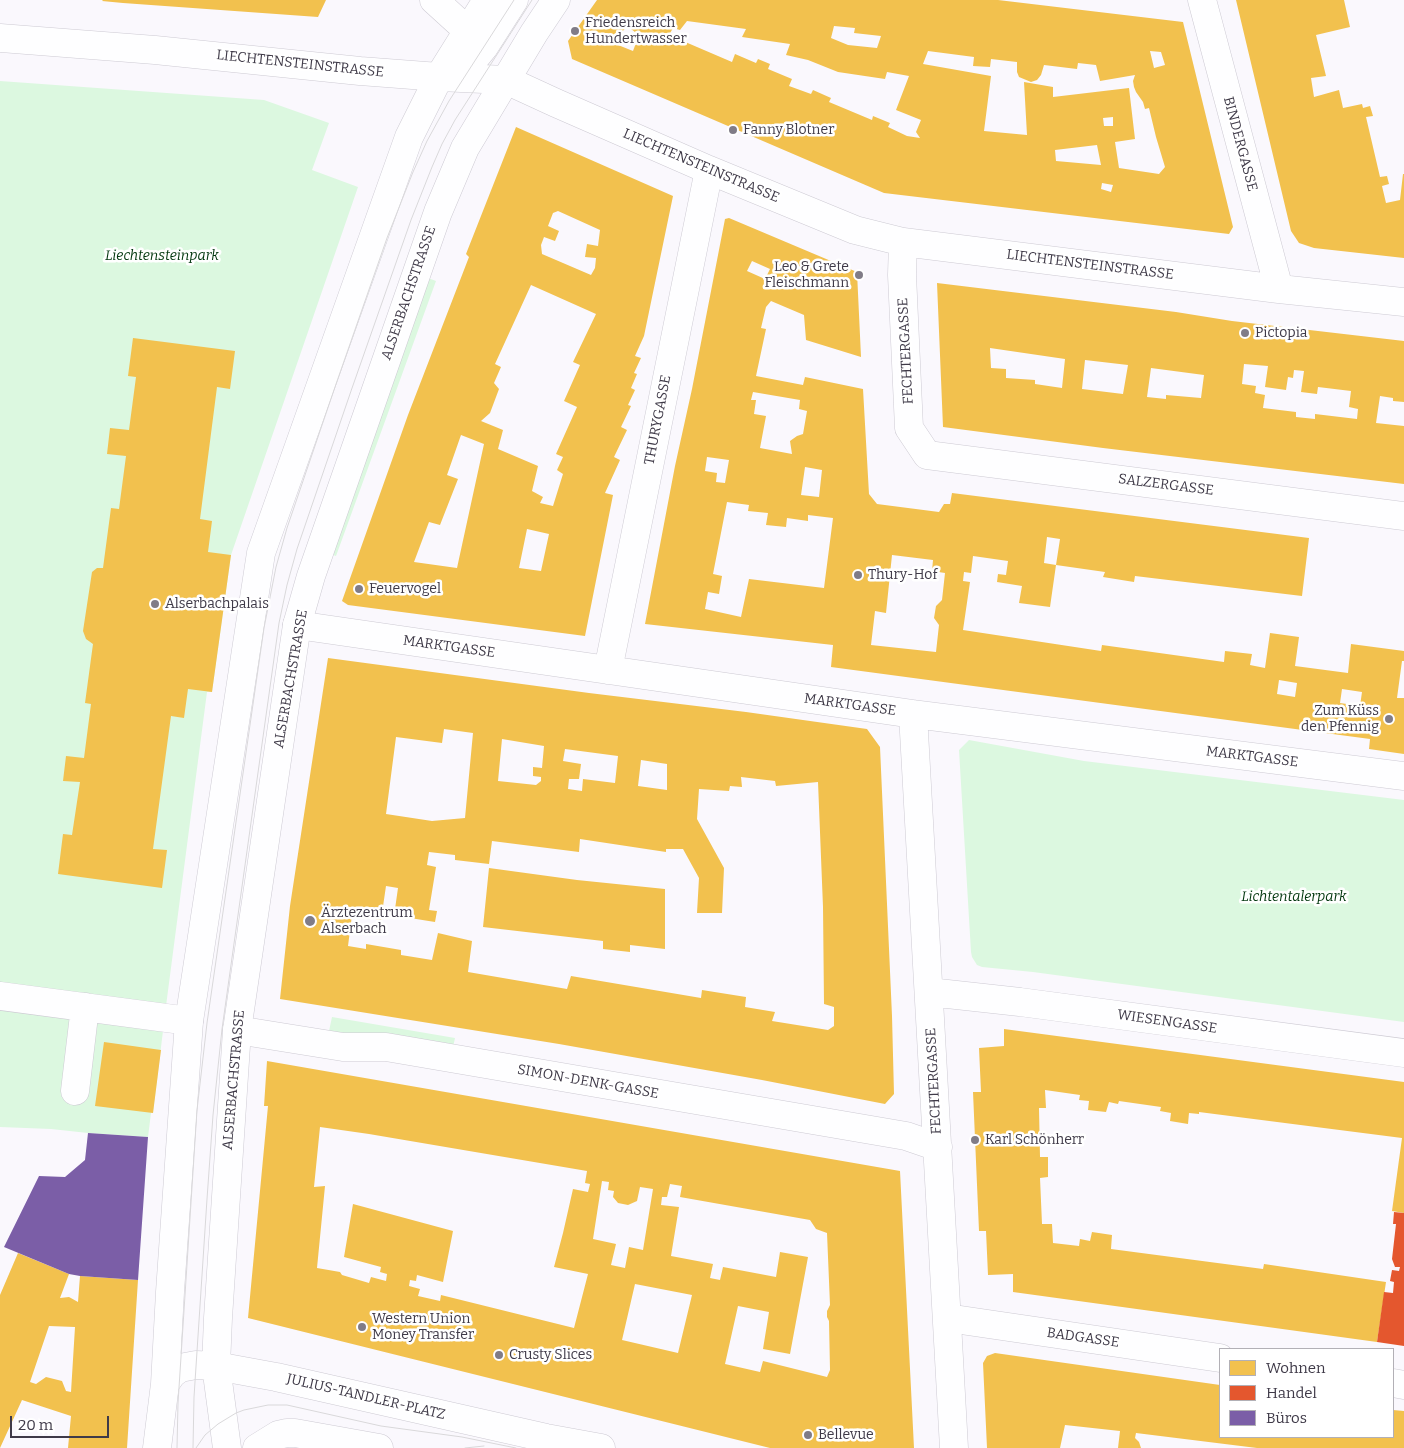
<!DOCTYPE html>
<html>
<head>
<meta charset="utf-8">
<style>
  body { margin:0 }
  #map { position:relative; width:1404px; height:1448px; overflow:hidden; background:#faf8fd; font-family:Bitter,serif }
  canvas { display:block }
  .legend { position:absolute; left:1219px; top:1348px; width:175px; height:90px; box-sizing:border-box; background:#fff; border:1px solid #b2b0b6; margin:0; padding:6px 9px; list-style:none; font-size:15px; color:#3f3a48 }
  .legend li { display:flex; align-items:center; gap:10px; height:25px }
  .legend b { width:25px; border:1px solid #b2b0b6 }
  .scale { position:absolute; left:10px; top:1416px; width:99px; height:22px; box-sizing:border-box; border:2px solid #3f3a48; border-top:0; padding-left:6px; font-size:15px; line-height:18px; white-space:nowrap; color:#3f3a48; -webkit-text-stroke:4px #fff; paint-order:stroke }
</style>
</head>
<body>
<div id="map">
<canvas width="1404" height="1448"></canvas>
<ul class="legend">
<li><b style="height:14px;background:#f2c14e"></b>Wohnen</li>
<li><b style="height:14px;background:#e4572e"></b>Handel</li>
<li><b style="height:14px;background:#7b5ea7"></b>Büros</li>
</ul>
<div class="scale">20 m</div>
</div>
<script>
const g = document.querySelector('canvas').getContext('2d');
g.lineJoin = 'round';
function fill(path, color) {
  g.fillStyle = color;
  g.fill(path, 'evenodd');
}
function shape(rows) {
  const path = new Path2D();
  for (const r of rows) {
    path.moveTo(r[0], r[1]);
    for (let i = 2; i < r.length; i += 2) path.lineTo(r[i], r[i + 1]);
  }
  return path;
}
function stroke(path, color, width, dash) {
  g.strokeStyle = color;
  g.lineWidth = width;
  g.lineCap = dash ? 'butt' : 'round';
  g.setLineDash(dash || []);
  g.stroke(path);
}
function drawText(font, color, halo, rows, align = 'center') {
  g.font = font + ' Bitter,serif';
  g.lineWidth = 5;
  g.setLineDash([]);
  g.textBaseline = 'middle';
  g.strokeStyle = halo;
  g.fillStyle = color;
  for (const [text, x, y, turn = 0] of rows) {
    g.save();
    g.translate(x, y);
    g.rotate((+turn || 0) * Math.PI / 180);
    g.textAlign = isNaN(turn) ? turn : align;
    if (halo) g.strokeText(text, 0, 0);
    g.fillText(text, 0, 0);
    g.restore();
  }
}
const green = shape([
  [0,81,264,100,329,123,312,170,358,187,231,555,212,692,207,692,166,1006,153,1113,151,1113,148,1137,88,1133,51,1129,0,1127],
  [428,278,436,281,336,556,328,553],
  [969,740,1084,761,1404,800,1404,1022,1033,972,982,967,977,965,972,957,971,952,959,750],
  [332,1017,455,1038,453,1047,347,1035,329,1031]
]);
const homes = shape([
  [103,0,326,0,318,17,123,3,102,1],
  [597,0,998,0,1183,22,1233,227,1229,234,884,193,572,59,568,41],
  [687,21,746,29,742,37,790,44,786,55,808,60,838,72,885,79,887,72,909,76,896,110,921,120,916,132,920,138,907,136,888,127,890,123,873,116,872,120,829,102,831,98,813,90,811,94,789,86,792,79,768,69,770,64,758,59,756,63,735,54,732,62,669,35,673,28,680,30],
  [627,26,639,35,633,51,613,43],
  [834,26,855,28,854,33,881,36,877,48,848,45,831,38],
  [928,51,974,57,973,66,990,67,991,59,1017,62,1017,72,1019,77,1031,82,1037,80,1041,75,1044,65,1077,69,1078,63,1096,65,1100,81,1135,75,1133,81,1134,87,1136,92,1143,102,1145,109,1149,108,1156,137,1165,167,1159,174,1119,168,1115,142,1135,139,1129,88,1053,97,1053,87,1024,82,1027,135,984,131,991,76,923,64],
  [1150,51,1161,52,1165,65,1154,68],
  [1113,117,1113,126,1104,126,1103,118],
  [1097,145,1101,165,1056,161,1055,150],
  [1102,183,1113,185,1111,192,1101,189],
  [1236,0,1344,0,1350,27,1316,35,1326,76,1311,78,1314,97,1339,90,1343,108,1362,104,1363,108,1370,106,1373,116,1366,117,1380,177,1387,176,1389,184,1382,186,1386,203,1400,200,1403,174,1404,174,1404,258,1314,248,1299,243,1291,231],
  [516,127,673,196,644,336,635,356,641,358,634,373,637,374,631,388,635,390,628,405,631,406,621,427,627,430,614,457,620,460,605,493,613,495,585,636,348,605,342,601,408,415,469,257,466,254],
  [558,211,600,230,598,246,587,244,585,257,596,258,595,268,591,275,542,254,541,245,544,237,555,241,559,231,548,226,553,213],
  [531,285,596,314,573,362,580,365,564,401,577,407,556,454,563,457,557,470,563,474,553,506,540,503,543,497,532,491,538,466,498,449,503,430,481,421,490,413,499,389,494,383,501,367,495,364],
  [461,435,484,444,457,568,414,562,429,522,440,525,458,479,447,475],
  [527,529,549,534,541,571,519,568],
  [729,218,857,272,861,357,806,340,804,315,771,301,766,307,761,328,766,329,756,376,803,385,805,377,863,389,869,494,877,504,939,512,944,504,950,504,952,493,1309,538,1302,596,1135,576,1134,582,1103,577,1105,572,1056,565,1060,539,1047,537,1044,563,1056,565,1050,607,1019,603,1022,586,997,582,998,574,1006,575,1008,561,973,556,971,573,964,572,963,581,970,582,963,630,1101,651,1102,645,1224,662,1225,651,1252,654,1250,665,1265,668,1270,633,1299,637,1295,666,1348,673,1351,644,1404,651,1404,661,1402,661,1397,698,1404,698,1404,754,1369,749,1370,739,831,667,833,645,645,624,675,466,692,389,725,219],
  [752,261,770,269,765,279,747,271],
  [753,392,800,400,799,409,807,411,803,434,797,436,790,441,792,454,760,448,766,416,754,414,756,400,751,400],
  [707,457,729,460,725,483,716,482,717,473,705,471],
  [805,467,822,470,819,497,801,495],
  [727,502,749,505,748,511,768,513,766,525,786,527,787,518,808,521,808,515,833,518,824,588,749,579,741,617,705,609,708,592,719,594,722,576,713,574],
  [892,555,933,560,932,571,945,573,942,600,936,606,934,618,939,625,936,652,871,645,875,611,886,613],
  [1279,680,1297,683,1295,697,1277,694],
  [1342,689,1362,692,1360,706,1340,703],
  [937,283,1176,312,1232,321,1404,341,1404,402,1393,401,1393,398,1380,396,1376,423,1404,426,1404,484,1103,448,943,427],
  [990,348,1065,359,1062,388,1035,384,1035,380,1006,378,1006,369,991,368],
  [1085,360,1128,365,1123,394,1082,389],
  [1244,364,1268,366,1265,387,1286,390,1288,377,1293,378,1294,370,1304,371,1301,392,1317,394,1318,387,1351,391,1349,407,1358,409,1357,419,1315,414,1315,419,1296,417,1296,412,1263,408,1265,395,1255,393,1256,386,1242,384],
  [1151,368,1204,375,1201,398,1166,395,1166,399,1147,397],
  [133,338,235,351,230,389,217,387,200,519,212,521,208,552,231,555,212,692,188,689,184,718,171,716,153,849,167,850,162,888,58,874,63,834,72,835,80,782,63,781,66,756,84,758,91,704,85,703,93,644,86,639,83,631,92,572,97,568,103,568,111,508,119,509,126,456,107,454,110,428,129,430,136,377,128,376],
  [328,658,589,693,746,712,867,729,880,747,892,1016,894,1094,885,1104,762,1080,559,1044,280,999,290,906],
  [444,729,473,733,465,818,432,821,386,814,396,737,442,743],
  [502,739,544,746,542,768,533,767,533,776,541,777,541,781,536,785,498,781],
  [565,749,618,756,615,783,583,779,582,791,568,789,569,779,579,779,581,764,563,761],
  [641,760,667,764,667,790,638,786],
  [741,777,775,781,776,786,818,782,823,907,824,1004,834,1007,834,1026,828,1030,772,1021,775,1012,745,1007,746,997,702,990,701,998,571,976,567,989,468,972,472,941,438,933,432,960,401,955,401,950,366,944,366,949,348,946,352,915,381,920,386,886,398,888,395,909,411,911,410,918,435,922,437,911,429,910,436,867,427,865,429,852,455,855,455,860,489,864,492,841,579,852,580,839,666,852,666,849,683,849,699,878,697,913,722,913,724,868,697,819,699,789,729,791,730,786,742,787],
  [489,868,577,880,665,889,665,949,630,945,630,952,603,949,603,941,483,927],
  [1004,1029,1404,1082,1404,1213,1392,1211,1402,1138,1199,1112,1199,1114,1189,1113,1188,1124,1170,1121,1171,1113,1160,1111,1161,1107,1119,1101,1118,1104,1109,1102,1106,1112,1088,1110,1089,1101,1079,1100,1080,1095,1045,1090,1046,1108,1039,1108,1040,1157,1048,1157,1048,1177,1040,1178,1042,1224,1052,1224,1053,1243,1079,1246,1080,1239,1090,1241,1092,1232,1112,1235,1111,1249,1263,1269,1264,1264,1386,1282,1377,1342,1013,1292,1013,1274,988,1275,986,1231,979,1231,973,1092,981,1092,979,1048,1004,1046],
  [104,1042,161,1050,153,1113,95,1106],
  [267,1061,900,1171,914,1448,770,1448,248,1318,268,1106,264,1106],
  [320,1127,369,1134,587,1171,585,1183,590,1184,588,1192,573,1189,563,1233,554,1267,588,1274,574,1328,441,1295,440,1301,418,1296,420,1289,409,1286,410,1280,416,1281,417,1275,443,1282,453,1231,353,1204,344,1257,381,1267,380,1272,387,1274,386,1281,371,1277,369,1283,342,1275,340,1272,317,1268,325,1186,314,1187],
  [602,1181,609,1182,608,1190,614,1191,613,1197,618,1203,628,1205,637,1201,640,1187,653,1189,643,1250,629,1247,625,1268,611,1265,616,1244,593,1239],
  [670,1184,682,1186,680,1197,810,1220,816,1229,827,1233,830,1305,827,1311,827,1317,829,1321,830,1370,827,1377,763,1361,760,1372,725,1364,738,1306,769,1312,763,1349,790,1354,808,1257,780,1252,776,1277,723,1267,720,1280,710,1278,713,1264,671,1256,679,1207,661,1205,662,1197,667,1197],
  [635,1284,692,1295,678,1353,622,1340],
  [18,1253,69,1274,60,1298,69,1297,78,1302,80,1276,138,1280,127,1448,68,1448,71,1416,22,1400,0,1448,0,1295],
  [49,1326,75,1327,71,1392,66,1391,62,1381,46,1377,36,1384,30,1382],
  [995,1353,1220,1385,1220,1437,1393,1437,1393,1410,1404,1411,1404,1448,1257,1448,1136,1433,1135,1438,1139,1442,1141,1448,1118,1448,1120,1431,1065,1425,1060,1448,987,1448,983,1363,987,1356]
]);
const shops = shape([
  [1394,1212,1404,1213,1404,1346,1377,1342,1384,1292,1393,1293,1394,1282,1390,1281,1392,1270,1399,1271,1400,1267,1395,1267,1392,1259,1396,1224,1393,1224]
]);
const offices = shape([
  [88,1133,148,1137,138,1280,80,1276,69,1274,4,1247,39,1176,65,1177,85,1160]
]);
const minor = shape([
  [434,0,468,31,483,47],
  [1202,0,1279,289],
  [0,38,155,50,360,71,439,77,506,80,556,103,709,170,855,230,903,242,1279,289,1404,302],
  [440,77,455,71,475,58,484,47,514,0],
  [903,242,902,275,909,428,927,455,1404,516],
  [297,625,913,714,1404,776],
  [608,670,709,170],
  [913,714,954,1448],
  [929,992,1020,1002,1404,1053],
  [0,996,189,1021],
  [237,1030,343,1047,386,1047,906,1136,938,1147],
  [75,1091,85,1007],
  [947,1318,1220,1358],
  [216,1366,276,1377,546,1438,601,1448],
  [1393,1383,1404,1385],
  [257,1448,278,1435,287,1433,295,1433,379,1448]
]);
const major = shape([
  [165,1384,172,1374,180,1368,196,1365,216,1366],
  [157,1448,165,1384,170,1292,189,1021,261,553,409,137,439,77,487,0],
  [227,1448,216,1366,218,1318,237,1030,297,625,311,576,438,212,465,148,534,33,556,0]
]);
const tram = shape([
  [177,1448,178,1403,197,1110,207,1023,264,628,276,567,287,528,335,387,387,238,413,172,427,141,449,101,514,0],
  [193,1448,194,1397,207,1199,213,1115,222,1029,279,623,287,585,297,549,351,391,411,220,432,167,442,144,455,120,532,0],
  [196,1448,205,1435,218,1424,236,1413,244,1410,268,1405,287,1405,381,1426,462,1437,516,1448],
  [465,1448,484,1446]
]);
const markers = [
  [575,31,5,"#807c87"],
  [733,130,5,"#807c87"],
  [859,275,5,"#807c87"],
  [1245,333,5,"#807c87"],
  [858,575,5,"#807c87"],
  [359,589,5,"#807c87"],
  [155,604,5,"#807c87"],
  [1389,719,5,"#807c87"],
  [310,921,6,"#807c87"],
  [975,1140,5,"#807c87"],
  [362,1327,5,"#807c87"],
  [499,1355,5,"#807c87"],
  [808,1435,5,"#807c87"]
];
const poiNames = [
  ["Friedensreich",585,23],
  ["Hundertwasser",585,39],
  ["Fanny Blotner",743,130],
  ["Leo & Grete",849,267,"right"],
  ["Fleischmann",849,283,"right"],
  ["Pictopia",1255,333],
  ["Thury-Hof",868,575],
  ["Feuervogel",369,589],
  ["Alserbachpalais",165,604],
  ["Zum Küss",1379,711,"right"],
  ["den Pfennig",1379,727,"right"],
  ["Ärztezentrum",321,913],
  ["Alserbach",321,929],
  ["Karl Schönherr",985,1140],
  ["Western Union",372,1319],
  ["Money Transfer",372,1335],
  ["Crusty Slices",509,1355],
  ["Bellevue",818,1435]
];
const streetNames = [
  ["LIECHTENSTEINSTRASSE",300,64,6],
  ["BINDERGASSE",1240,144,75],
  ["LIECHTENSTEINSTRASSE",701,166,23],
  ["LIECHTENSTEINSTRASSE",1090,265,7],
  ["ALSERBACHSTRASSE",409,293,-71],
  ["FECHTERGASSE",906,351,-93],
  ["THURYGASSE",658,420,-79],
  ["SALZERGASSE",1166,485,7],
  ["MARKTGASSE",449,647,8],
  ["ALSERBACHSTRASSE",291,679,-80],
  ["MARKTGASSE",850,705,8],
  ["MARKTGASSE",1252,757,7],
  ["WIESENGASSE",1167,1022,8],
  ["ALSERBACHSTRASSE",234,1080,-85],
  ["FECHTERGASSE",934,1081,-93],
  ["SIMON-DENK-GASSE",588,1082,10],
  ["BADGASSE",1083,1338,8],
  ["JULIUS-TANDLER-PLATZ",366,1397,13]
];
const parkNames = [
  ["Liechtensteinpark",162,256],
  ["Lichtentalerpark",1294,897]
];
fill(green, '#dcf8e0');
fill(homes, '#f2c14e');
fill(shops, '#e4572e');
fill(offices, '#7b5ea7');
stroke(minor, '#cdcad3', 29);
stroke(major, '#cdcad3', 29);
stroke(minor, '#fefeff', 28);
stroke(major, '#fefeff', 28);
stroke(tram, '#d9d8da', 1);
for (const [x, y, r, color] of markers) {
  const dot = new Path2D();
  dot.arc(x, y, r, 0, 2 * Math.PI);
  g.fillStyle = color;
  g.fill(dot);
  stroke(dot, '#fff', 2);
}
drawText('14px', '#3f3a48', '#fff', poiNames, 'left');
drawText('14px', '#3f3a48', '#fff', streetNames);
drawText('italic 14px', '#00360d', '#fff', parkNames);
</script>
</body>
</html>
